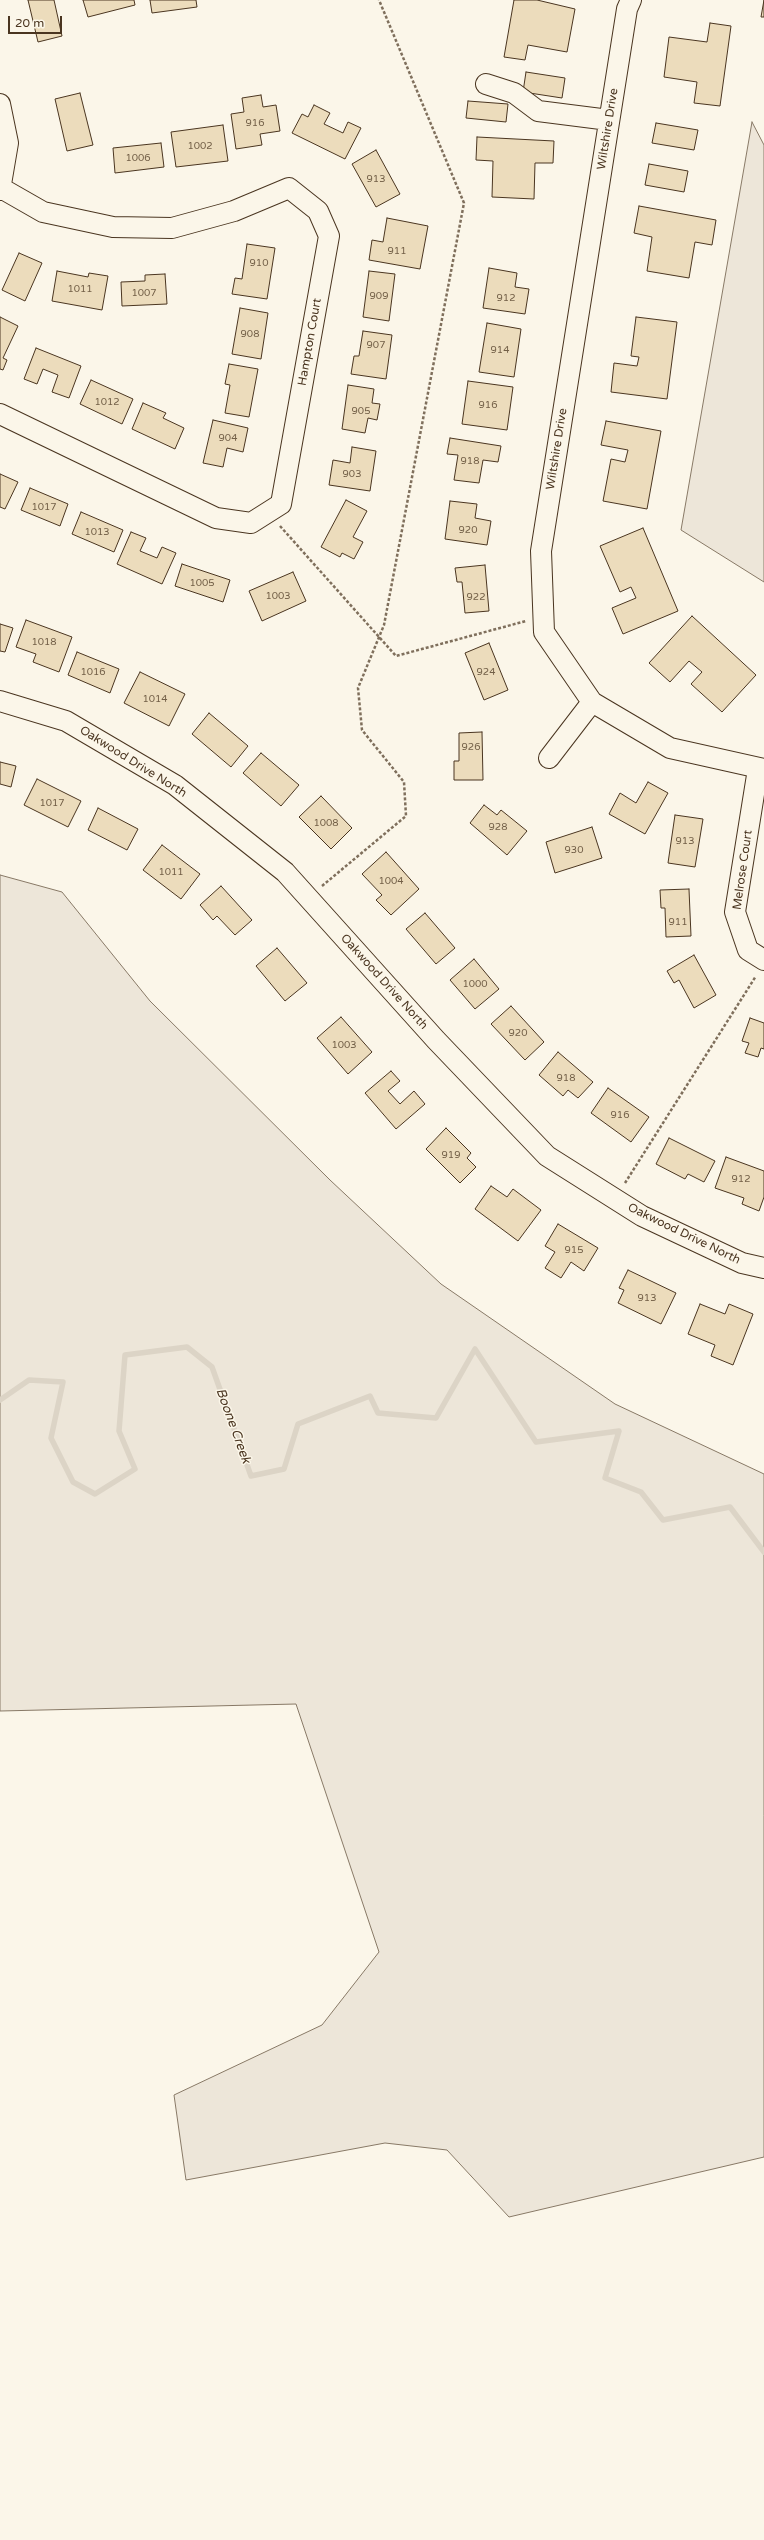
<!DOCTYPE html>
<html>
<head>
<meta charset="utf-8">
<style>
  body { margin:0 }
  #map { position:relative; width:764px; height:2540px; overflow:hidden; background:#fbf6e9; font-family:"Varela Round",sans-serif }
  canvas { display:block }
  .scale { position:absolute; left:8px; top:16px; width:54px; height:18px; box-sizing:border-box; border:2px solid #4a3520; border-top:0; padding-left:5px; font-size:12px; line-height:14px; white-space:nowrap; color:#4a3520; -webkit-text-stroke:3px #fbf6e9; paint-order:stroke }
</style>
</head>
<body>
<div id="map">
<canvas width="764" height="2540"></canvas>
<div class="scale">20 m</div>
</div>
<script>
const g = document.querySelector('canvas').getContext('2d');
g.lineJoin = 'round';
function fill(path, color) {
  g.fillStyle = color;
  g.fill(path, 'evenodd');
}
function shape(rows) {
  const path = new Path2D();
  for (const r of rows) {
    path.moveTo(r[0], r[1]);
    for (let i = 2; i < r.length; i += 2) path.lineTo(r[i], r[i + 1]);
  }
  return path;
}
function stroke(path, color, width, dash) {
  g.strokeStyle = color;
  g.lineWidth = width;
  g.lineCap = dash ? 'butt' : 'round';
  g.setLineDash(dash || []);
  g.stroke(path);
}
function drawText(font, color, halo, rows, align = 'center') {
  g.font = font + ' "Varela Round",sans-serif';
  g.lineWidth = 3;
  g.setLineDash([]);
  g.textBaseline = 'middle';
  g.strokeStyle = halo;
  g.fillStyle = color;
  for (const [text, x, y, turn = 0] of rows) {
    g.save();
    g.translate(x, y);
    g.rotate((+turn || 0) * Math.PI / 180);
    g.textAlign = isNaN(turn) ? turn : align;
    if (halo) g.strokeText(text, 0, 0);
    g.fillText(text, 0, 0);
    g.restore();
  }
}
const green = shape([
  [752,122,764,145,764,582,681,530,752,122],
  [0,875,62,892,150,1001,330,1180,441,1284,615,1404,764,1474,764,2157,509,2217,447,2150,385,2143,186,2180,174,2095,322,2025,379,1952,296,1704,0,1711,0,875]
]);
const stream = shape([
  [0,1400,29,1380,63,1382,51,1438,73,1482,95,1494,135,1469,119,1431,125,1355,187,1347,212,1367,251,1476,284,1469,298,1424,370,1396,378,1413,436,1418,475,1349,536,1442,619,1431,605,1478,641,1492,663,1520,730,1507,764,1552]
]);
const building = shape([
  [28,0,54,0,62,36,38,42,28,0],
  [83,0,134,0,135,5,88,17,83,0],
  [150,0,196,0,197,7,152,13,150,0],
  [514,0,537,0,575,9,567,52,528,45,525,60,504,57,514,0],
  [764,0,764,17,761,17,764,0],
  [710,23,731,26,720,106,694,103,697,82,664,77,669,37,707,42,710,23],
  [526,72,565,78,562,98,523,92,526,72],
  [80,93,93,145,67,151,55,99,80,93],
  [261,95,263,107,276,105,280,131,260,134,262,145,236,149,231,114,244,112,242,98,261,95],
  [468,101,508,104,506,122,466,118,468,101],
  [314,105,330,113,324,124,343,133,348,122,361,128,345,159,292,133,302,114,308,117,314,105],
  [656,123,698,130,694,150,652,143,656,123],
  [223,125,228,161,176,167,171,132,223,125],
  [477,137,554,141,553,163,535,163,534,199,492,197,493,161,476,160,477,137],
  [161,143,164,167,115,173,113,148,161,143],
  [376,150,400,194,376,207,352,164,376,150],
  [649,164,688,171,684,192,645,185,649,164],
  [639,206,716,220,712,245,695,242,689,278,647,271,652,237,634,233,639,206],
  [387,218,428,226,420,269,369,260,372,240,383,242,387,218],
  [247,244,275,248,267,299,232,294,235,278,242,279,247,244],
  [19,253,42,263,25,301,2,290,19,253],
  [489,268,517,273,515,287,529,289,525,314,483,308,489,268],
  [57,271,88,277,89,273,108,276,102,310,52,301,57,271],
  [369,271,395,274,389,321,363,317,369,271],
  [165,274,167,304,122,306,121,282,145,281,145,275,165,274],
  [240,308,268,313,261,359,232,354,240,308],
  [0,317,18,326,3,358,7,360,3,370,0,369,0,317],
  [636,317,677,322,667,399,611,392,614,363,637,366,639,357,631,356,636,317],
  [487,323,521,329,514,377,479,372,487,323],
  [363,331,392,335,386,379,351,374,354,356,359,356,363,331],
  [36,348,81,366,69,398,52,392,58,375,43,369,37,384,24,379,36,348],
  [229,364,258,369,249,417,225,413,230,385,225,384,229,364],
  [91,380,133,399,122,424,80,404,91,380],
  [468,381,513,387,507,430,462,424,468,381],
  [348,385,374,389,372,403,380,404,377,420,368,418,365,433,342,429,348,385],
  [143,403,166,413,163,418,184,428,175,449,132,429,143,403],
  [213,420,248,428,243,452,227,448,223,467,203,463,213,420],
  [606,421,661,431,647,509,603,501,611,459,625,462,628,450,601,445,606,421],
  [450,438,501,446,498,462,483,460,479,483,454,480,458,455,447,454,450,438],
  [352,447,376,451,370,491,329,485,333,460,350,463,352,447],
  [0,474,18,482,5,509,0,507,0,474],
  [30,488,68,504,60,526,21,510,30,488],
  [346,500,367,511,353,537,363,542,354,559,342,553,340,557,321,547,346,500],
  [450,501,477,504,475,518,491,521,487,545,445,539,450,501],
  [81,512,123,530,114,552,72,534,81,512],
  [643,528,678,611,623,634,612,608,636,598,631,587,620,592,600,546,643,528],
  [131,532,146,538,140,551,157,558,162,547,176,553,162,584,117,564,131,532],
  [182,564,230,580,223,602,175,586,182,564],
  [485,565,489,611,465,613,462,582,457,582,455,568,485,565],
  [293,572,306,601,262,621,249,591,293,572],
  [692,616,756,675,722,712,691,684,702,672,689,661,670,682,649,663,692,616],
  [26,620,72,637,59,672,33,662,36,654,16,647,26,620],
  [0,624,13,628,5,652,0,651,0,624],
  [489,643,508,690,484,700,465,653,489,643],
  [77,652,119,669,110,693,68,675,77,652],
  [140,672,185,694,169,726,124,703,140,672],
  [209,713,248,746,231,767,192,734,209,713],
  [482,732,483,780,454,780,454,761,459,761,459,733,482,732],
  [261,753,299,785,281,806,243,773,261,753],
  [0,762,16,766,11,787,0,784,0,762],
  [37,779,81,801,68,827,24,805,37,779],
  [648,782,668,793,645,834,609,814,620,793,636,803,648,782],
  [321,796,352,828,331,849,299,817,321,796],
  [484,805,497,815,501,810,527,831,507,855,470,823,484,805],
  [98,808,138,829,127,850,88,830,98,808],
  [675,815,703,819,695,867,668,863,675,815],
  [592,827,602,858,555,873,546,842,592,827],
  [162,845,200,874,181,899,143,870,162,845],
  [386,852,419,889,391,915,376,900,382,895,362,874,386,852],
  [221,886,252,920,235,935,217,916,213,920,200,905,221,886],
  [689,889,691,936,666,937,665,908,661,908,660,890,689,889],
  [425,913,455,948,436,964,406,929,425,913],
  [277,948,307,983,285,1001,256,966,277,948],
  [694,955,716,995,694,1008,679,980,674,983,667,971,694,955],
  [474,959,499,989,475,1009,450,980,474,959],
  [511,1006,544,1042,525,1060,491,1024,511,1006],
  [341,1017,372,1052,348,1074,317,1038,341,1017],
  [750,1018,764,1023,764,1049,761,1048,758,1057,745,1053,749,1043,742,1041,750,1018],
  [558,1052,593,1082,578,1098,568,1090,563,1096,539,1075,558,1052],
  [391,1071,400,1081,388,1091,400,1104,414,1091,425,1104,396,1129,365,1093,391,1071],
  [608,1088,649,1117,631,1142,591,1113,608,1088],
  [446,1128,471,1153,467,1158,476,1167,460,1183,426,1149,446,1128],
  [669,1138,715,1161,704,1182,688,1174,685,1179,656,1164,669,1138],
  [726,1157,764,1171,764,1197,759,1211,742,1204,744,1198,715,1188,726,1157],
  [491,1186,507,1197,513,1189,541,1210,518,1241,475,1209,491,1186],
  [558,1224,598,1248,584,1271,571,1262,561,1278,545,1268,555,1252,545,1246,558,1224],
  [628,1270,676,1293,661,1324,618,1303,624,1290,619,1288,628,1270],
  [700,1304,725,1314,729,1304,753,1314,733,1365,711,1356,715,1345,688,1334,700,1304]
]);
const path = shape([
  [280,526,396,656,526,621],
  [322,886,406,816,404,782,362,730,358,688,384,625,464,203,379,0],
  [625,1183,756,976]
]);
const minor = shape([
  [631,0,627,9,541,551,544,632,592,702,670,748,764,769],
  [486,84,514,93,538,111,609,120],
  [0,104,8,143,0,190],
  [0,414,216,518,251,523,281,504,329,236,318,211,289,188,234,211,172,228,113,227,43,212,1,188],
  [0,701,66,721,175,785,285,872,436,1040,547,1156,642,1216,742,1263,764,1268],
  [549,758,592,702],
  [758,769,735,912,748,950,764,960]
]);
const numberNames = [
  ["916",255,123],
  ["1002",200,146],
  ["1006",138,158],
  ["913",376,179],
  ["911",397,251],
  ["910",259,263],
  ["1011",80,289],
  ["1007",144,293],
  ["909",379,296],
  ["912",506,298],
  ["908",250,334],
  ["907",376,345],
  ["914",500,350],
  ["1012",107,402],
  ["916",488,405],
  ["905",361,411],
  ["904",228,438],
  ["918",470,461],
  ["903",352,474],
  ["1017",44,507],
  ["920",468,530],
  ["1013",97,532],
  ["1005",202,583],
  ["1003",278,596],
  ["922",476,597],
  ["1018",44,642],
  ["1016",93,672],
  ["924",486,672],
  ["1014",155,699],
  ["926",471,747],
  ["1017",52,803],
  ["1008",326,823],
  ["928",498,827],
  ["913",685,841],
  ["930",574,850],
  ["1011",171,872],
  ["1004",391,881],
  ["911",678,922],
  ["1000",475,984],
  ["920",518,1033],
  ["1003",344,1045],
  ["918",566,1078],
  ["916",620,1115],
  ["919",451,1155],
  ["912",741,1179],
  ["915",574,1250],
  ["913",647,1298]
];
const streetNames = [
  ["Wiltshire Drive",608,129,-81],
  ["Hampton Court",310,342,-80],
  ["Wiltshire Drive",557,449,-81],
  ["Oakwood Drive North",133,762,32],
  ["Melrose Court",743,870,-82],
  ["Oakwood Drive North",384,982,48],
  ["Oakwood Drive North",684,1234,26]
];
const waterNames = [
  ["Boone Creek",233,1426,70]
];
fill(green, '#ede6d9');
stroke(green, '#887966', 1);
stroke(stream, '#dcd4c6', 5.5);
fill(building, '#ecdcbc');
stroke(building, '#4a3520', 1);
stroke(minor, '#4a3520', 22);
stroke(path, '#7f6f5c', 2.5, [3, 2]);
stroke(minor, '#fbf6e9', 20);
drawText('10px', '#725f47', null, numberNames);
drawText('12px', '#4a3520', '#fbf6e9', streetNames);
drawText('italic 13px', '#4a3520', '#fbf6e9', waterNames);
</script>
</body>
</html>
